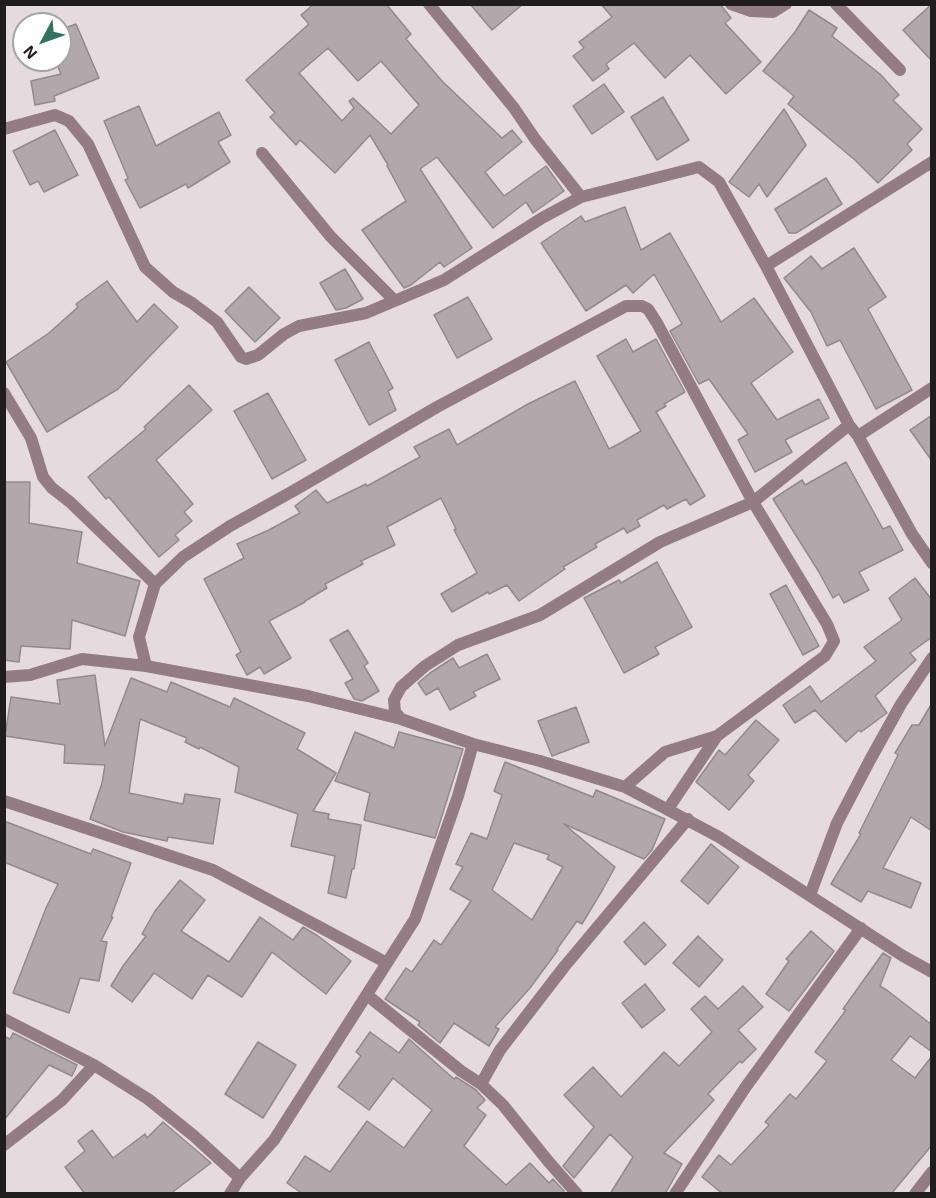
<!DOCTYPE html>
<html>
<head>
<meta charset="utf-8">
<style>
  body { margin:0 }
  #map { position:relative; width:936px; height:1198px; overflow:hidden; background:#e5dbde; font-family:"Exo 2",sans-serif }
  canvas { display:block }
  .frame { position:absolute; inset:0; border:6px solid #201d1e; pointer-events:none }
  .north { position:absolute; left:12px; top:12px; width:60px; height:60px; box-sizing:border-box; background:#fff; border:2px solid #a6a5a5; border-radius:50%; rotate:229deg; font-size:16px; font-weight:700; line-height:24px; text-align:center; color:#201d1e }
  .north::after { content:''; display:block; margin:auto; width:21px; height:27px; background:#347360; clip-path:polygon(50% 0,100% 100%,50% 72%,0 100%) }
</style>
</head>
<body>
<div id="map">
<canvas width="936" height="1198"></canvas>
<div class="frame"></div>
<div class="north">N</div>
</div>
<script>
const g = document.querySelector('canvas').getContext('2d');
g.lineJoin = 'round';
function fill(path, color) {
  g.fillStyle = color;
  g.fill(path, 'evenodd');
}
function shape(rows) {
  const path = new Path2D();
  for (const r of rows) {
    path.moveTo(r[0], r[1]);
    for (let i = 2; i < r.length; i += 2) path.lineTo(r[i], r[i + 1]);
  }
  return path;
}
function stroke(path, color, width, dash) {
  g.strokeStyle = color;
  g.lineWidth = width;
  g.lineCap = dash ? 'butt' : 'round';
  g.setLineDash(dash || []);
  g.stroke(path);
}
const building = shape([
  [314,4,386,4,411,34,406,39,442,81,502,138,512,130,522,142,485,172,504,196,546,166,564,191,533,213,526,202,493,228,437,157,420,169,472,248,444,267,440,262,411,285,404,288,362,230,406,201,387,166,388,165,370,135,335,173,300,140,296,145,270,117,275,113,246,80,309,24,301,15,314,4],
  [328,48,358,81,381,61,419,105,391,134,353,98,349,101,354,108,342,121,299,73,328,48],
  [470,4,523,4,492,30,470,4],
  [601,4,720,4,731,18,725,23,761,62,726,94,690,55,665,78,634,43,606,64,609,69,593,81,573,56,584,48,579,42,612,17,601,4],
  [932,4,932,61,903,30,932,4],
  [809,10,837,28,832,36,880,74,899,95,893,100,922,129,907,144,912,150,878,183,855,160,788,104,794,96,763,71,795,32,809,10],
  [76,24,99,78,54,96,55,101,35,105,31,81,61,74,55,60,60,60,60,30,76,24],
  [604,84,624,112,592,134,573,106,604,84],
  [663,97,689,140,657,160,631,117,663,97],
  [139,106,156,146,219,112,231,135,218,142,230,162,188,188,186,184,140,208,125,180,128,178,104,121,139,106],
  [784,109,806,145,767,197,759,184,749,197,729,182,784,109],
  [55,130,78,175,44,192,38,181,30,185,13,151,55,130],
  [826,178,842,204,796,233,789,233,775,209,826,178],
  [625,207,641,250,670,233,721,322,754,298,793,352,751,383,777,420,819,399,829,418,785,440,792,452,755,472,738,440,748,434,709,379,699,384,670,331,682,324,654,274,633,293,626,285,586,311,541,243,581,216,585,222,625,207],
  [854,248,886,297,868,309,912,390,876,409,840,340,827,346,811,312,784,278,811,256,822,269,854,248],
  [345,269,363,299,346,308,336,310,320,283,345,269],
  [107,281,137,322,154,304,178,327,118,389,47,432,6,362,49,333,78,307,76,304,107,281],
  [249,287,280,318,255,342,225,311,249,287],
  [468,297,492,339,457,358,434,315,468,297],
  [626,339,633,352,656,339,685,392,664,404,666,406,656,412,705,496,690,505,686,499,667,509,664,505,637,520,640,526,627,533,624,528,595,544,597,547,563,567,565,569,519,601,507,585,489,594,488,592,452,612,441,594,477,573,454,530,456,529,441,498,387,527,395,545,361,561,363,564,325,584,327,588,305,601,305,602,269,621,291,658,264,674,260,667,247,675,236,655,241,652,204,579,244,558,237,544,269,530,300,513,295,506,316,490,327,503,366,484,367,486,420,457,414,447,449,429,457,445,528,404,575,381,609,449,624,441,641,431,597,356,626,339],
  [369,342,393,388,388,391,396,410,369,425,335,360,369,342],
  [189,385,212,410,156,460,193,504,184,512,192,521,175,535,179,540,159,557,109,497,106,499,88,477,146,429,144,427,189,385],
  [268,393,306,460,272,479,234,411,268,393],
  [932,415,932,461,910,430,932,415],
  [846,462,883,529,890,526,903,550,859,572,869,590,844,603,839,594,833,598,819,572,773,499,802,480,805,485,846,462],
  [4,482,30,482,29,523,82,532,77,563,140,581,125,636,72,620,70,649,21,646,19,662,4,660,4,482],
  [657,562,692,627,655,647,659,654,624,673,584,598,619,580,621,583,657,562],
  [915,578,932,600,932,637,910,653,916,660,875,696,887,713,861,732,859,730,846,742,815,710,795,723,783,705,810,686,821,702,876,661,864,647,902,620,889,598,915,578],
  [786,585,819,646,803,655,770,594,786,585],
  [348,630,368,663,364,666,379,691,362,701,354,699,345,683,353,679,330,640,348,630],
  [487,654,500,679,473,692,476,696,450,710,438,688,426,695,418,683,430,673,453,658,459,668,487,654],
  [95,675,105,746,131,678,167,692,171,682,230,707,234,698,305,733,297,749,336,773,313,811,329,814,328,819,361,825,354,869,352,869,346,898,328,893,335,856,291,846,298,814,235,792,239,767,200,747,199,749,185,742,187,738,140,719,129,793,183,804,185,794,220,799,213,844,168,837,167,841,123,832,90,819,102,783,105,765,64,763,65,745,5,736,11,697,60,704,57,680,95,675],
  [932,703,932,831,911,817,883,868,921,883,911,908,868,891,861,902,831,884,861,834,859,833,898,755,895,753,912,725,919,725,932,703],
  [576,707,589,742,552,756,538,721,576,707],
  [756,720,779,740,748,775,754,781,729,810,696,782,719,750,725,755,756,720],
  [355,732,394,748,399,732,463,749,435,838,364,820,370,793,335,781,355,732],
  [505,762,593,797,596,790,665,819,652,850,644,859,564,824,615,867,603,889,582,924,577,921,557,949,558,950,530,988,495,1027,499,1029,489,1046,454,1023,440,1043,418,1025,420,1022,385,999,406,968,412,972,434,940,441,945,471,901,450,889,463,867,456,864,471,833,487,839,502,795,494,791,505,762],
  [514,843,549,855,547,859,563,867,532,920,492,890,514,843],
  [4,821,91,854,93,849,131,863,111,917,113,917,101,941,107,942,99,981,80,978,69,1013,13,993,46,908,58,884,4,862,4,821],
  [711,844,739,867,708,904,681,881,711,844],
  [180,880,205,900,181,931,229,962,260,917,293,940,303,927,318,936,351,961,326,994,272,952,242,997,208,975,192,999,154,973,132,1002,111,986,123,966,146,936,142,934,155,911,180,880],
  [644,922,666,945,645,965,624,942,644,922],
  [811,931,834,951,789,1011,766,994,789,961,786,959,811,931],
  [698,936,723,960,699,987,673,963,698,936],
  [883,953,891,958,880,986,888,991,932,1025,932,1052,910,1036,891,1060,915,1078,932,1056,932,1145,891,1194,723,1194,702,1177,719,1155,731,1165,769,1125,765,1122,790,1094,796,1099,827,1061,815,1052,846,1010,843,1009,883,953],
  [645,984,665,1010,642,1028,622,1003,645,984],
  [743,986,763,1007,738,1030,756,1049,742,1063,740,1061,708,1094,714,1100,664,1153,682,1164,665,1194,610,1194,633,1157,610,1134,574,1178,563,1166,594,1127,564,1095,593,1067,621,1097,664,1052,679,1066,712,1032,691,1009,705,996,718,1009,743,986],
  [370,1032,399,1053,409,1039,454,1079,456,1077,476,1090,485,1100,477,1108,486,1115,464,1146,506,1185,530,1163,549,1183,553,1179,564,1191,562,1194,303,1194,287,1183,305,1156,330,1172,367,1121,404,1148,432,1110,393,1078,369,1110,338,1087,361,1056,356,1052,370,1032],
  [13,1033,77,1065,72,1076,49,1065,4,1120,4,1036,10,1039,13,1033],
  [258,1042,296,1065,263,1118,225,1094,258,1042],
  [163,1122,211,1163,170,1194,85,1194,65,1167,85,1151,78,1141,92,1130,113,1158,145,1134,147,1138,163,1122]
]);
const minor = shape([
  [429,4,514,108,535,139,581,197],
  [731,4,751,11,773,12,786,4],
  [836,4,900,70],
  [4,129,55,115,69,121,88,144,145,267,173,292,192,303,217,322,241,357,246,359,258,355,284,334,299,326,366,313,444,280,542,218,581,197,699,167,719,182,766,266,849,425,858,436,912,534,932,563],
  [262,153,331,237,394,300],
  [766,266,932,162],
  [4,393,31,438,43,477,52,488,70,502,155,584],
  [858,436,932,388],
  [146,666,139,637,155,584,183,557,230,526,295,490,437,407,626,306,642,306,648,309,657,323,753,502,827,624,834,641,825,656,717,736,665,752,625,787],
  [4,677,30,675,82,659,146,666,308,696,401,719,473,744,540,761,625,787,719,837,903,956,932,972],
  [401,719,395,712,394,700,401,687,425,666,458,645,540,615,660,542,753,502,849,425],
  [4,801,213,870,387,963],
  [668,809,717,736],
  [810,895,837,823,870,760,901,704,932,658],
  [367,995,461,1071,481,1084,503,1105,548,1161,577,1194],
  [4,1019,94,1065,148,1099,194,1136,240,1178],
  [481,1084,500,1050,564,967,688,819],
  [4,1145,62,1100,94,1065],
  [230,1194,240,1178,274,1140,415,919,458,796,473,744],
  [675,1194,745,1088,861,928],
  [915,1194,932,1172]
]);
fill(building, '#b2a8ac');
stroke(building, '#92898c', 1.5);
stroke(minor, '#947c85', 12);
</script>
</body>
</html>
